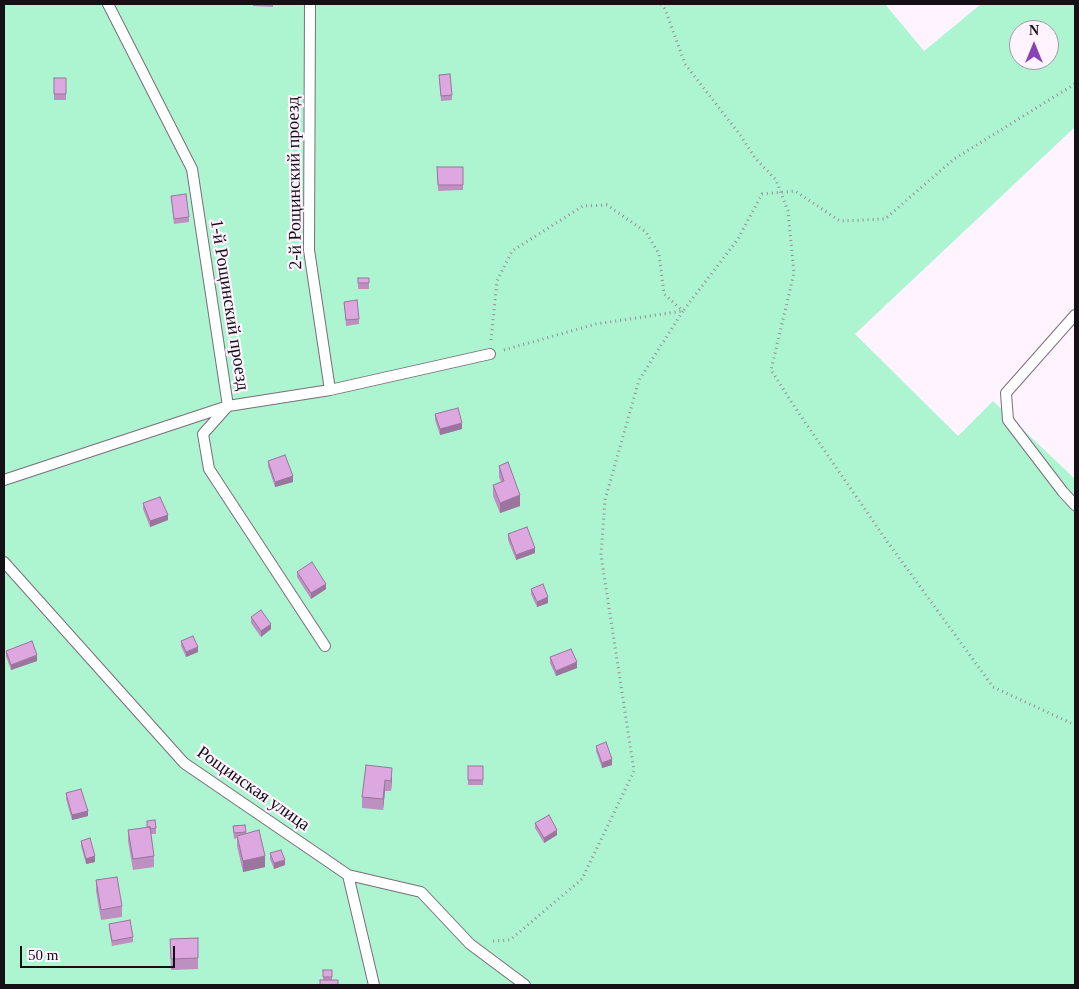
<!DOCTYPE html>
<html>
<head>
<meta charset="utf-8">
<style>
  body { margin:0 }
  #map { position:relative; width:1079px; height:989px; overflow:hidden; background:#fef3ff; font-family:"Times New Roman",serif }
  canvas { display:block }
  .frame { position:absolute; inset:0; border:5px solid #151015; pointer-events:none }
  .north { position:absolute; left:1009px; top:20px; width:50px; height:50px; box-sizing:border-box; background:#fef3ff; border:1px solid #a198a1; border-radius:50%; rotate:0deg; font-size:14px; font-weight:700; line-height:20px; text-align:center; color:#151015 }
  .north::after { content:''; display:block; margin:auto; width:18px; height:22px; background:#8842b6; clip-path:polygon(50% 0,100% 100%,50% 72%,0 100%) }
  .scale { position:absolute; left:20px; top:946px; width:155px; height:22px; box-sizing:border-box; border:2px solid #151015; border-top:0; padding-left:6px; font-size:15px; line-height:18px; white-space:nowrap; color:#151015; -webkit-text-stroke:4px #fef3ff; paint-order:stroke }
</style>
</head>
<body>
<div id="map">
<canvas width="1079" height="989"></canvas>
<div class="frame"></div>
<div class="north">N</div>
<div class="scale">50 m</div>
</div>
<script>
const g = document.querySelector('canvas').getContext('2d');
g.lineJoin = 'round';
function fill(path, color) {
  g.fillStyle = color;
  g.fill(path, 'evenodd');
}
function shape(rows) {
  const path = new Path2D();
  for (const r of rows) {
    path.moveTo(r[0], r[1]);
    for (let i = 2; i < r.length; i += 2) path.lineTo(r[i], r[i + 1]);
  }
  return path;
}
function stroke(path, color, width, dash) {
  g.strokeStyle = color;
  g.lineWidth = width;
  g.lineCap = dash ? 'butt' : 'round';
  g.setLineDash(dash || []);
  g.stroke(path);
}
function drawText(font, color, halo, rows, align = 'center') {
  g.font = font + ' "Times New Roman",serif';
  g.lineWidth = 4.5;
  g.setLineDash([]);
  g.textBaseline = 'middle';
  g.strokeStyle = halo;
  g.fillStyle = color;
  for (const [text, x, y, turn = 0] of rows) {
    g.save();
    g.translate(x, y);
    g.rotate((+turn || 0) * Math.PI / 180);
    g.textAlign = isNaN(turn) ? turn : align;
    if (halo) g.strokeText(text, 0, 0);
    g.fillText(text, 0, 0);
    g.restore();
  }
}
const green = shape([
  [4,4,885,4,924,51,981,4,1075,4,1075,127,855,334,958,436,993,401,1075,479,1075,985,4,985],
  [1019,30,1049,30,1049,60,1019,60]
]);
const path = shape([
  [661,4,665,9,685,64,741,136,755,158,776,180,788,211,794,273,771,370,798,412,884,537,993,687,1075,725],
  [491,340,497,281,512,251,583,206,607,205,646,232,659,254,664,294,683,311,639,380,605,500,601,555,634,771,582,879,510,940,492,941],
  [504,350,596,324,683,311,738,239,762,194,795,191,840,221,885,219,954,159,1075,84]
]);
const lane = shape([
  [108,4,192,169,228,406,203,434,209,469,325,646],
  [310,4,309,250,330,390],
  [1075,315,1006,393,1008,420,1063,492,1075,505],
  [4,480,228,406,330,390,490,354],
  [4,562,184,763,348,875,421,892,470,944,525,985],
  [348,875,374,985]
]);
const wall = shape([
  [253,4,273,4,273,7,253,6],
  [4,65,5,82,5,87,4,87],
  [439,75,452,95,452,100,441,101],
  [54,78,66,78,66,100,54,100],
  [437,167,463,167,463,190,438,191],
  [171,196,189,217,189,222,174,224],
  [358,278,369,278,369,289,358,289],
  [344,302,359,319,359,324,346,326],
  [435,414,462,429,440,435,435,420],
  [268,461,293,482,275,487,268,466],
  [499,466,520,506,500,513,493,496,493,485,501,482,499,477],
  [143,503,168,520,150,527,143,509],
  [508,534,535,553,516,560,508,540],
  [297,572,326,589,311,599,297,577],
  [531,589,548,603,537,607,531,594],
  [251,617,271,629,261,637,251,623],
  [181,641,198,652,186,657,181,646],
  [6,651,37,661,11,670,6,656],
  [550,657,577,668,556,676,550,663],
  [596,746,612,765,602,768,596,751],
  [366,765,392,779,391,791,385,791,383,810,362,808,362,797],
  [468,766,483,766,483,785,468,785],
  [66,793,88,816,72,820,66,799],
  [535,823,557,835,544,843,535,828],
  [245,825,246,833,265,867,243,872,237,846,237,838,234,839,233,826],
  [156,828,156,834,151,834,154,856,154,867,133,870,128,841,128,830],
  [81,841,95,862,86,864,81,846],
  [270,853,285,865,274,869,270,859],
  [96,880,122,906,122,917,101,920,96,891],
  [109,924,133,937,133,942,112,946,109,929],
  [198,938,198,969,171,970,170,939],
  [323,970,332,970,332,980,323,980]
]);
const shadedWall = shape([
  [462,423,462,429,440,435,440,429],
  [293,476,293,482,275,487,275,482],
  [520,495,520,506,500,513,500,503],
  [168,515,168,520,150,527,150,521],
  [535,548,535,553,516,560,516,555],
  [326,584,326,589,311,599,311,593],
  [548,597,548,603,537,607,537,602],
  [271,624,271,629,261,637,261,631],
  [198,647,198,652,186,657,186,652],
  [37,655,37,661,11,670,11,665],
  [577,662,577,668,556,676,556,671],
  [612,759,612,765,602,768,602,763],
  [392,768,392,779,391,791,391,781],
  [385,780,385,791,383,810,383,799],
  [88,811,88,816,72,820,72,815],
  [557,830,557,835,544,843,544,838],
  [95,856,95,862,86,864,86,859],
  [265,856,265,867,243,872,243,861],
  [285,860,285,865,274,869,274,863]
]);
const building = shape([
  [450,74,452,95,441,96,439,75,450,74],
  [54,78,66,78,66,94,54,94,54,78],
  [437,167,463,167,463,185,438,185,437,167],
  [186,194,189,217,174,219,171,196,186,194],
  [358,278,369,278,369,283,358,283,358,278],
  [357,300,359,319,346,320,344,302,357,300],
  [458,408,462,423,440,429,435,414,458,408],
  [285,455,293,476,275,482,268,461,285,455],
  [508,462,520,495,500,503,493,485,504,481,499,466,508,462],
  [160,497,168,515,150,521,143,503,160,497],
  [527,527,535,548,516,555,508,534,527,527],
  [312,562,326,584,311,593,297,572,312,562],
  [543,584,548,597,537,602,531,589,543,584],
  [261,610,271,624,261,631,251,617,261,610],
  [193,636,198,647,186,652,181,641,193,636],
  [32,641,37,655,11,665,6,651,32,641],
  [571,649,577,662,556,671,550,657,571,649],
  [606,742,612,759,602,763,596,746,606,742],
  [366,765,392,768,391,781,385,780,383,799,362,797,366,765],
  [468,766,483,766,483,780,468,780,468,766],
  [81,789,88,811,72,815,66,793,81,789],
  [549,815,557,830,544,838,535,823,549,815],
  [155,820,156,828,150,829,150,827,147,827,147,821,155,820],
  [245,825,246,832,234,833,233,826,245,825],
  [150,827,154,856,133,859,128,830,150,827],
  [259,830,265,856,243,861,237,836,259,830],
  [90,838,95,856,86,859,81,841,90,838],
  [281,850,285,860,274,863,270,853,281,850],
  [117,877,122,906,101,910,96,880,117,877],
  [130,920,133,937,112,941,109,924,130,920],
  [198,938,198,958,171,959,170,939,198,938],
  [323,970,332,970,332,977,323,977,323,970],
  [320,980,338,980,338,985,320,985,320,980]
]);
const streetNames = [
  ["2-й Рощинский проезд",295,183,-91],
  ["1-й Рощинский проезд",229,305,81],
  ["Рощинская улица",253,789,35]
];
fill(green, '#acf5d0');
stroke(lane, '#7a6e7b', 12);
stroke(path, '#968e96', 3, [1, 4]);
stroke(lane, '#fff', 10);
fill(wall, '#be90c1');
fill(shadedWall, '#9b759d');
fill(building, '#dda7e0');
stroke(building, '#9b759d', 1);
drawText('18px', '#151015', '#fef3ff', streetNames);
</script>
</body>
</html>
